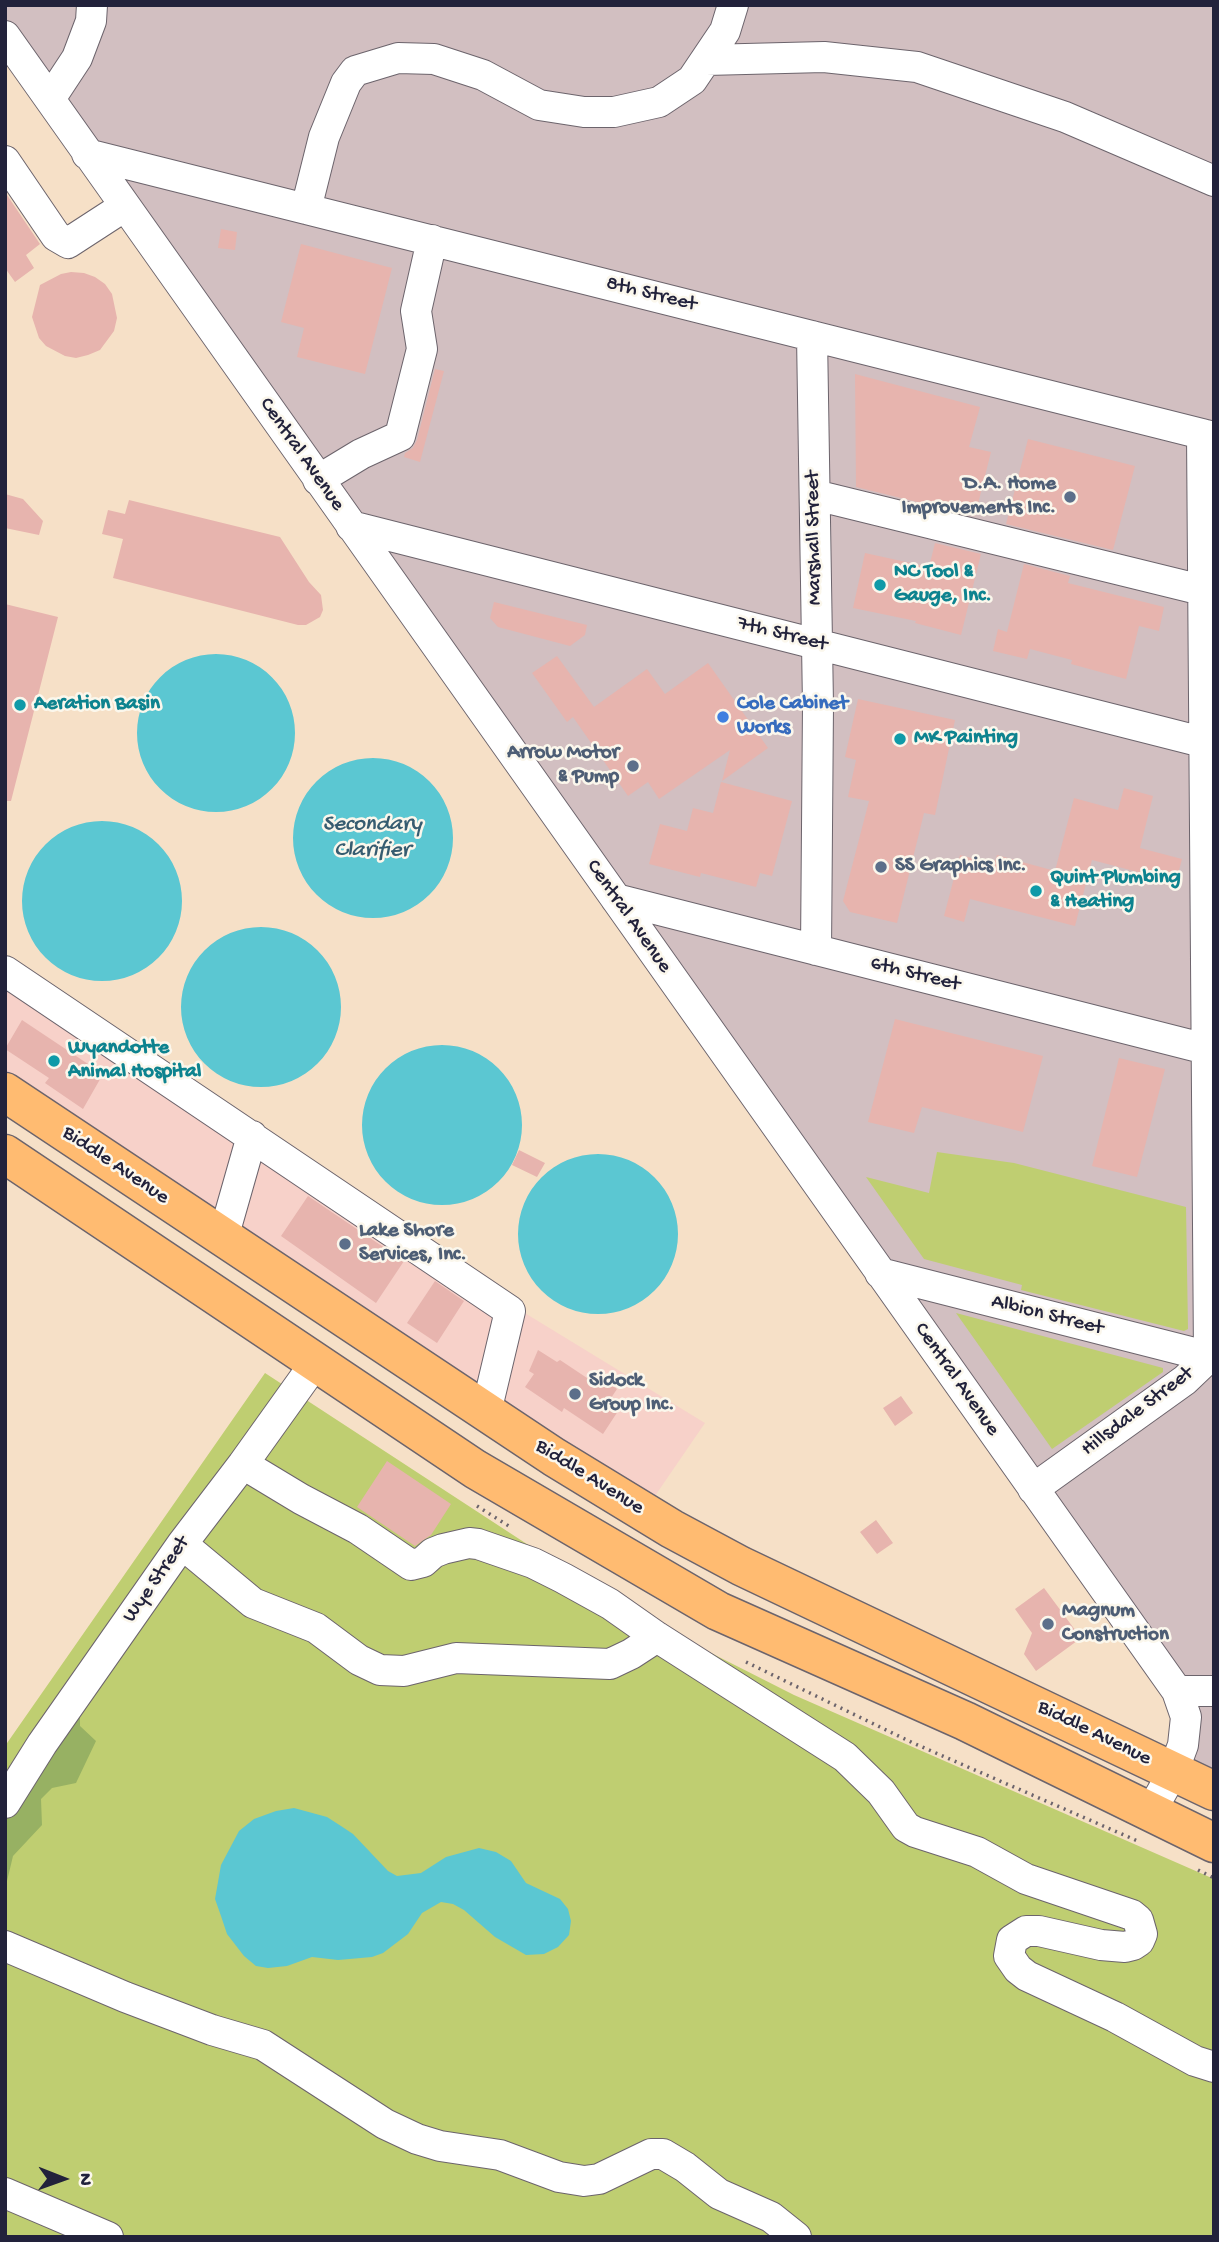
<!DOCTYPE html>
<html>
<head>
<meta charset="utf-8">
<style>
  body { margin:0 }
  #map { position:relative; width:1219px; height:2242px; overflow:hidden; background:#f6e0c7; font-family:"Gochi Hand",sans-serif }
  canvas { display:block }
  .frame { position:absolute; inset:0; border:7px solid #22223b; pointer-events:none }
  .north { position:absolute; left:28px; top:2144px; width:70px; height:70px; -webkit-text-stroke:5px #fbf7ec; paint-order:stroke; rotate:91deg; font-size:19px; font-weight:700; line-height:28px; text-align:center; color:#22223b }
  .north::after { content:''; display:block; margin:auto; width:24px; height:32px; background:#22223b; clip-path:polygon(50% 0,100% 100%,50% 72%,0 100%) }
</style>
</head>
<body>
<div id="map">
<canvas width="1219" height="2242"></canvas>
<div class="frame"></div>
<div class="north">N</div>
</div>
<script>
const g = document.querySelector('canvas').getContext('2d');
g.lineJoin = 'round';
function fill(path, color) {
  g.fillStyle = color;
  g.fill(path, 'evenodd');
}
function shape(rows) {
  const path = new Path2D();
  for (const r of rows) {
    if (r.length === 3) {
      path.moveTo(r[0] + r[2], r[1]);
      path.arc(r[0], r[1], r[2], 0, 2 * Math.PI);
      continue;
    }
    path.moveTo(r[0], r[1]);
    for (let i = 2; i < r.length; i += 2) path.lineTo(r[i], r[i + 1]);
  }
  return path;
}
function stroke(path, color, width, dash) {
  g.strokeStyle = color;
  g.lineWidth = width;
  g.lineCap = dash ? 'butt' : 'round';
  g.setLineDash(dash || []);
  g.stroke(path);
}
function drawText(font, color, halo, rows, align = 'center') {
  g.font = font + ' "Gochi Hand",sans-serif';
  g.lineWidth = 5;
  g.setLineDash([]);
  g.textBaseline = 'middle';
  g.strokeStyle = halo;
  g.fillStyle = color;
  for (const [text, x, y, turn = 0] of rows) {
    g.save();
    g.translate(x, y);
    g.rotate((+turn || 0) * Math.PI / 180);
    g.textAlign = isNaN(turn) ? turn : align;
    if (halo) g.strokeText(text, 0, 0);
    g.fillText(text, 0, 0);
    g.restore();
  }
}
const built = shape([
  [5,971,515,1307,705,1423,644,1512,5,1092]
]);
const industrial = shape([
  [5,5,1214,5,1214,1791,1173,1772,1186,1717,5,36]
]);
const green = shape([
  [937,1152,1014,1163,1186,1207,1188,1329,1184,1331,1021,1290,1022,1285,924,1259,866,1177,929,1193],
  [956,1313,1163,1368,1163,1372,1052,1449],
  [265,1373,634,1614,794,1695,1214,1879,1214,2237,5,2237,5,1746]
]);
const forest = shape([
  [80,1710,80,1726,96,1741,76,1783,52,1788,41,1799,42,1825,13,1856,7,1881,5,1911,5,1815]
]);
const water = shape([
  [216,733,79],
  [373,838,80],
  [102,901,80],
  [261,1007,80],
  [442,1125,80],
  [598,1234,80],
  [294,1808,327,1817,341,1826,353,1834,388,1871,397,1876,421,1873,446,1857,479,1848,496,1852,511,1861,526,1883,560,1899,568,1909,571,1921,569,1935,558,1947,544,1954,526,1955,495,1937,464,1910,453,1904,441,1902,422,1913,408,1934,383,1953,372,1957,338,1960,312,1957,287,1966,268,1968,256,1966,244,1956,227,1934,221,1916,215,1899,221,1865,239,1831,254,1819,276,1811]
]);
const building = shape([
  [5,192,40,244,26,255,34,268,15,282,5,268],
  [221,229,237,232,235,250,218,248],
  [301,244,392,268,365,374,297,357,304,328,281,322],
  [71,272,84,273,95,277,105,284,112,294,117,318,114,331,100,350,88,355,76,358,65,356,46,346,39,338,32,317,40,285,61,274],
  [435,369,444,371,420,462,404,457,405,453,413,448,417,440],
  [855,374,980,407,969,447,991,452,975,516,856,487],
  [1028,439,1135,466,1113,550,1006,524],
  [5,494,23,499,43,521,39,535,5,528],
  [129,500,280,537,309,582,321,595,323,610,320,617,306,625,298,625,113,578,123,539,102,534,108,510,125,514],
  [935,543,981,554,961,635,915,623,916,621,853,608,865,553,929,567],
  [1024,564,1070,576,1068,583,1164,607,1159,631,1139,626,1126,679,1071,664,1072,660,1030,649,1027,659,993,651,998,629,1007,632],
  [494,602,587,625,585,635,570,646,498,627,490,618],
  [5,604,58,617,11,801,5,801],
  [557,656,594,707,647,669,665,694,708,663,768,748,722,781,730,750,659,799,648,782,628,796,573,717,567,722,532,673],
  [858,699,955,720,935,815,924,813,897,923,850,912,843,901,869,801,848,797,856,760,845,757],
  [721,782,792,801,772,876,760,873,756,887,701,873,700,877,649,864,660,824,687,831,693,808,713,813],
  [1124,788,1153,796,1140,848,1182,859,1176,882,1092,860,1075,926,970,899,964,922,944,916,960,855,994,864,997,855,1055,871,1074,798,1118,810],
  [895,1019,1043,1056,1023,1132,922,1107,914,1133,868,1122],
  [22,1020,103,1074,83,1109,45,1083,49,1078,5,1049],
  [1119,1058,1165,1069,1137,1177,1092,1166],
  [519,1150,545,1163,537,1177,512,1165],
  [308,1196,404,1261,376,1303,281,1236],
  [435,1281,464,1301,437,1343,407,1323],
  [538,1350,557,1362,560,1360,587,1378,591,1372,617,1389,611,1398,622,1405,603,1434,564,1408,562,1412,525,1387,534,1374,529,1371],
  [901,1396,913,1413,895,1426,883,1408],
  [387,1461,451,1504,431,1535,415,1546,357,1507],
  [876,1520,893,1543,877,1554,860,1532],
  [1044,1588,1081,1638,1036,1671,1024,1654,1032,1633,1015,1609]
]);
const path = shape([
  [477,1506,512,1528],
  [746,1662,913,1743,1140,1842],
  [1198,1870,1214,1878]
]);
const minor = shape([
  [5,36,1177,1691,1186,1717,1183,1745,1173,1772,1150,1813],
  [706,60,824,57,917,67,1065,117,1214,181],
  [50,99,77,58,91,21,92,5],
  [87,154,1214,437],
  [5,161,56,236,68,243,125,206],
  [306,209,324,137,346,83,355,71,398,58,434,59,483,75,539,105,584,112,614,112,659,102,692,80,725,31,733,5],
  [812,336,818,705,816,950],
  [318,480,361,454,400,436,422,349,416,311,432,240],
  [815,495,1214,593],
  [351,526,1214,745],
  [616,899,1214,1051],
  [5,971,510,1311,486,1412],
  [223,1238,252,1136],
  [880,1273,1214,1358],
  [243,1464,301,1499,358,1529,411,1565,423,1562,433,1553,443,1549,469,1543,478,1544,533,1563,563,1578,610,1604,657,1637,845,1757,881,1792,906,1827,915,1832,977,1852,1026,1879,1132,1915,1138,1920,1142,1934,1139,1941,1133,1945,1125,1947,1101,1945,1039,1931,1026,1931,1012,1940,1009,1956,1018,1969,1027,1976,1115,2017,1195,2061,1214,2067],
  [1033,1489,1185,1380,1209,1357,1202,434],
  [182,1544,253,1603,316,1628,359,1660,380,1670,404,1671,456,1658,610,1664,631,1654,657,1637],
  [1177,1691,1214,1691],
  [5,1803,42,1744,182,1544,243,1464,316,1362],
  [5,1946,125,1997,212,2030,263,2045,385,2124,417,2139,440,2146,500,2155,559,2177,584,2181,599,2179,651,2154,663,2154,685,2167,719,2194,771,2217,796,2237],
  [5,2193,108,2237]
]);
const major = shape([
  [5,1092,554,1457,672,1529,741,1566,1214,1791],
  [5,1154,475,1469,718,1611,965,1721,1214,1843]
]);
const markers = [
  [1070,497,7,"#5c6f8a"],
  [880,585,7,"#0f9aa8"],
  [20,705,7,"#0f9aa8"],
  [723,717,7,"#3f7fe0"],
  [900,739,7,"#0f9aa8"],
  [633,766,7,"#5c6f8a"],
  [881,867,7,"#5c6f8a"],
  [1036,891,7,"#0f9aa8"],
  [54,1061,7,"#0f9aa8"],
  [345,1244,7,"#5c6f8a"],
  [575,1394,7,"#5c6f8a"],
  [1048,1624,7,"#5c6f8a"]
];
const streetNames = [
  ["8th Street",651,295,14],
  ["Central Avenue",301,455,55],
  ["Marshall Street",815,538,-91],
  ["7th Street",782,635,14],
  ["Central Avenue",628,917,55],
  ["6th Street",915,975,14],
  ["Biddle Avenue",115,1166,34],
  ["Albion Street",1047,1316,14],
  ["Central Avenue",956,1380,55],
  ["Hillsdale Street",1138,1412,-37],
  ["Biddle Avenue",589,1478,32],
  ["Wye Street",157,1580,-55],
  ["Biddle Avenue",1094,1734,26]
];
const serviceNames = [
  ["D.A. Home",1056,485,"right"],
  ["Improvements Inc.",1056,509,"right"],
  ["Arrow Motor",619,754,"right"],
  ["& Pump",619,778,"right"],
  ["SS Graphics Inc.",895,867],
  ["Lake Shore",359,1232],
  ["Services, Inc.",359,1256],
  ["Sidock",589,1382],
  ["Group Inc.",589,1406],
  ["Magnum",1062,1612],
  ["Construction",1062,1636]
];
const cultureNames = [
  ["NC Tool &",894,573],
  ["Gauge, Inc.",894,597],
  ["Aeration Basin",34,705],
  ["MK Painting",914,739],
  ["Quint Plumbing",1050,879],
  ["& Heating",1050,903],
  ["Wyandotte",68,1049],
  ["Animal Hospital",68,1073]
];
const shopNames = [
  ["Cole Cabinet",737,705],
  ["Works",737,729]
];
const waterNames = [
  ["Secondary",372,825],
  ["Clarifier",372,851]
];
fill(built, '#f7d1c9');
fill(industrial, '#d2bfc1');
fill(green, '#bfce71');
fill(forest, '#97b163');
fill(water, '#5bc7d2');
fill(building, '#e7b4ae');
stroke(minor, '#6c646c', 32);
stroke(major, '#6c646c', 41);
stroke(path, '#6c646c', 3.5, [2, 5]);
stroke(minor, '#fff', 30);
stroke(major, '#ffbb71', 38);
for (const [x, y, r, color] of markers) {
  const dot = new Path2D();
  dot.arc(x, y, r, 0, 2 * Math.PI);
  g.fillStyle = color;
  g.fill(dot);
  stroke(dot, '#fbf7ec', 2.5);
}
drawText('21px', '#22223b', '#fbf7ec', streetNames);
drawText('bold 21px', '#4e5e75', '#fbf7ec', serviceNames, 'left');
drawText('bold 21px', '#0d838f', '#fbf7ec', cultureNames, 'left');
drawText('bold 21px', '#366cbe', '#fbf7ec', shopNames, 'left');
drawText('italic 23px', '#365c70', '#fbf7ec', waterNames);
</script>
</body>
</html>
